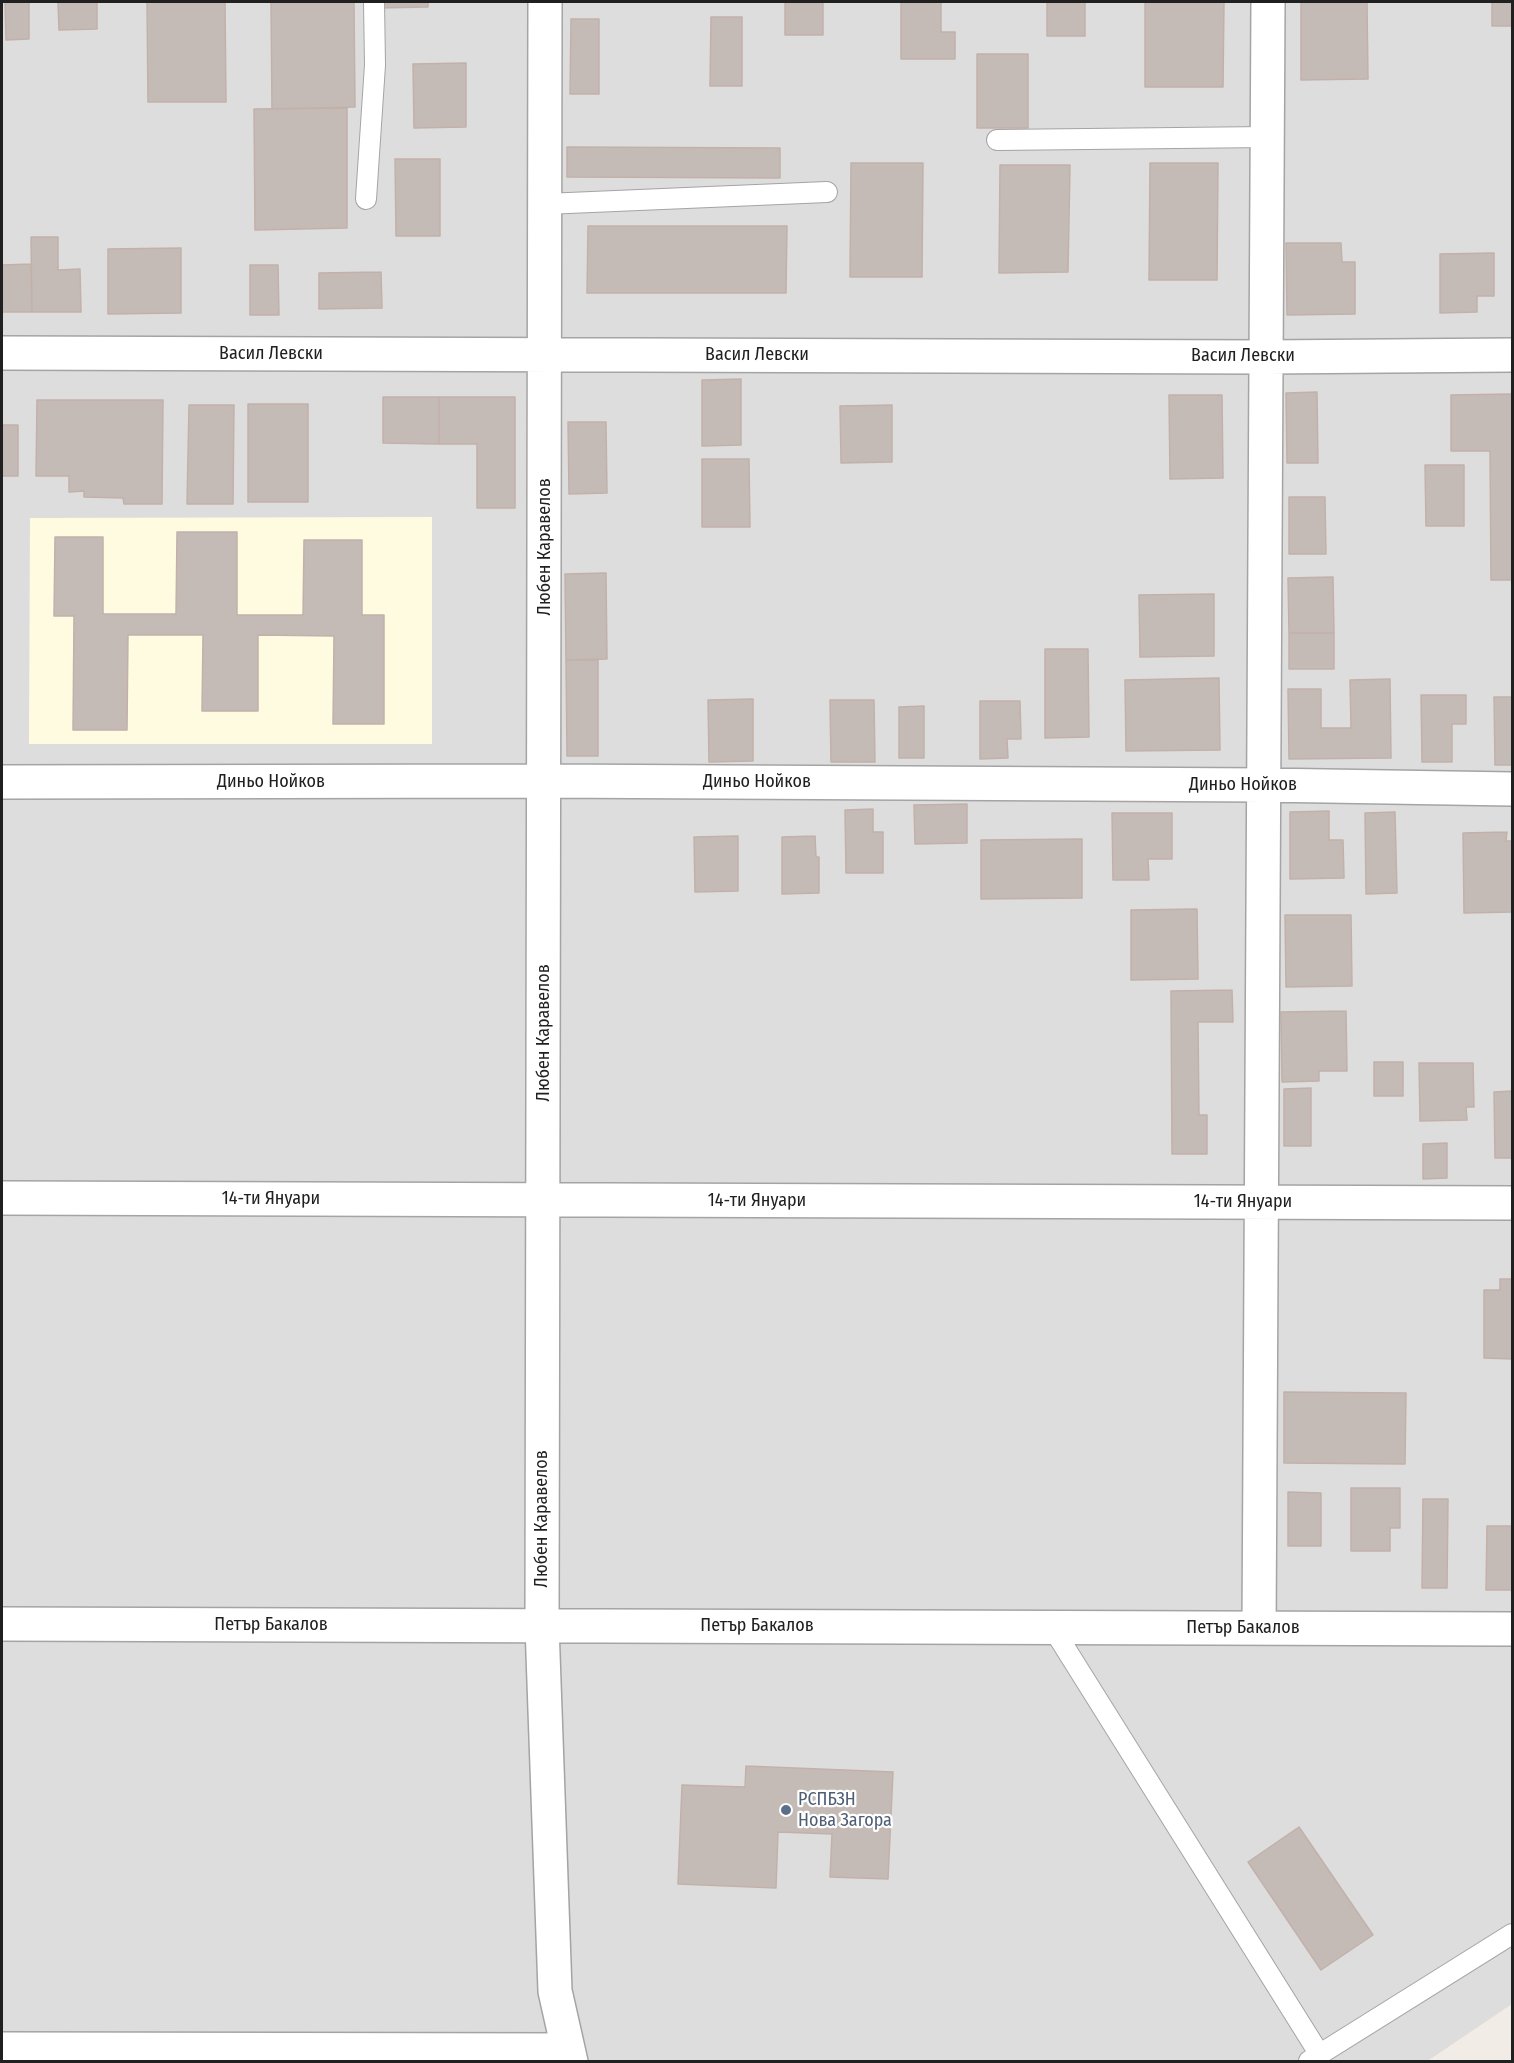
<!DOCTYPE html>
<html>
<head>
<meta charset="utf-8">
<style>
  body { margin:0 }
  #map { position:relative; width:1514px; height:2063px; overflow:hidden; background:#f1ece6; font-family:"Fira Sans Condensed",sans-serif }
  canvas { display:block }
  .frame { position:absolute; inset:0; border:3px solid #202020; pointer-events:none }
</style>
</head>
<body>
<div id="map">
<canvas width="1514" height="2063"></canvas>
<div class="frame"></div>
</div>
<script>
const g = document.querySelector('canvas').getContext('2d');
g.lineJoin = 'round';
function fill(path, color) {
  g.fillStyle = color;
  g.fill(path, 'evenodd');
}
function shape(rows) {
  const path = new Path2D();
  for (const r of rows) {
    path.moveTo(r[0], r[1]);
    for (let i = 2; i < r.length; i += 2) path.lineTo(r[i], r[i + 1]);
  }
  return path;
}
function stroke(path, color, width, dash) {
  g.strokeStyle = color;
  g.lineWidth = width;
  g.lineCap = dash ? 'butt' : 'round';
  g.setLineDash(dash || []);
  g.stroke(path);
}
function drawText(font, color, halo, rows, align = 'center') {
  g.font = font + ' "Fira Sans Condensed",sans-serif';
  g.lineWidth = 4.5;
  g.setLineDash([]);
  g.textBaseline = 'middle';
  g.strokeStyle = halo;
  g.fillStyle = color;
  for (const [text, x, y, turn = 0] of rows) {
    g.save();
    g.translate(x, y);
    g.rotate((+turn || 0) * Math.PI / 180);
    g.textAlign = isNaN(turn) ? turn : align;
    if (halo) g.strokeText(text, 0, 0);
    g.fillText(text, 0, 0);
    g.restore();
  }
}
const residential = shape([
  [2,2,1512,2,1512,2004,1426,2062,2,2062]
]);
const education = shape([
  [432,517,432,744,29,744,30,518]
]);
const building = shape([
  [5,2,29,2,29,39,6,40,5,2],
  [58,2,97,2,97,29,59,30,58,2],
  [147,2,225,2,226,102,148,102,147,2],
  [271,2,354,2,355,107,272,109,271,2],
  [377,2,428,2,428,7,377,8,377,2],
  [785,2,823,2,823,35,785,35,785,2],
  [901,2,941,2,941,32,955,32,955,59,901,59,901,2],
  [1047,2,1085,2,1085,36,1047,36,1047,2],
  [1145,2,1224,2,1223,87,1145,87,1145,2],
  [1301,2,1367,2,1368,79,1301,80,1301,2],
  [1492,2,1512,2,1512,26,1492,26,1492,2],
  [711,17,742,17,742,86,710,86,711,17],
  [571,19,599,19,599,94,570,94,571,19],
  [977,54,1028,54,1028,128,977,128,977,54],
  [466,63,466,127,414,128,413,64,466,63],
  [347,108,347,228,255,230,254,109,347,108],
  [567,147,780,148,780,178,567,177,567,147],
  [395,159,440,159,440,236,396,236,395,159],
  [851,163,923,163,922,277,850,277,851,163],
  [1150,163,1218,163,1217,280,1149,280,1150,163],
  [1000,165,1070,165,1068,272,999,273,1000,165],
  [588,226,787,226,786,293,587,293,588,226],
  [31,237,58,237,58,270,80,269,81,312,32,312,31,237],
  [1286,243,1341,243,1342,262,1355,262,1355,314,1287,315,1286,243],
  [181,248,181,313,108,314,108,249,181,248],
  [1494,253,1494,296,1477,296,1477,312,1440,313,1440,254,1494,253],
  [31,264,32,312,2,312,2,265,31,264],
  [250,265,278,265,279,315,250,315,250,265],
  [381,272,382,308,319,309,319,273,381,272],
  [741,379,741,445,702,446,702,380,741,379],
  [1317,392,1318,463,1287,463,1286,393,1317,392],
  [1512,394,1512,580,1491,580,1490,451,1451,451,1451,395,1512,394],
  [1169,395,1222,395,1223,478,1170,479,1169,395],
  [383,397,439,397,439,444,383,443,383,397],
  [439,397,515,397,515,508,477,508,477,444,439,444,439,397],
  [37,400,163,400,162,504,124,504,123,498,84,497,84,491,69,492,69,476,36,476,37,400],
  [248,404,308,404,308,502,248,502,248,404],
  [189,405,234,405,233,504,187,504,189,405],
  [892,405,892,462,841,463,840,406,892,405],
  [568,422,606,422,607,493,569,494,568,422],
  [2,425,18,425,18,476,2,476,2,425],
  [702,459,749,459,750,527,702,527,702,459],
  [1425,465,1464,465,1464,526,1426,526,1425,465],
  [1289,497,1325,497,1326,554,1289,554,1289,497],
  [177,532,237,532,237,615,303,615,304,540,362,540,362,615,384,615,384,724,333,724,334,636,258,635,258,711,202,711,203,635,128,635,127,730,73,730,74,616,54,616,55,537,103,537,103,614,176,614,177,532],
  [606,573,607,659,566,660,565,574,606,573],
  [1333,577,1334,633,1289,633,1288,578,1333,577],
  [1214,594,1214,656,1140,657,1139,595,1214,594],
  [1289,633,1334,633,1334,669,1289,669,1289,633],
  [1045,649,1088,649,1089,737,1045,738,1045,649],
  [566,660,598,660,598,756,567,756,566,660],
  [1219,678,1220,750,1126,751,1125,680,1219,678],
  [1390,679,1391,758,1289,759,1288,689,1321,689,1321,728,1351,728,1350,680,1390,679],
  [1421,695,1466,695,1466,724,1452,724,1452,762,1422,762,1421,695],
  [1494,697,1512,697,1512,765,1495,765,1494,697],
  [753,699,753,761,709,762,708,700,753,699],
  [830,700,874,700,875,762,831,762,830,700],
  [980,701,1020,701,1021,739,1007,739,1008,758,980,759,980,701],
  [924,706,924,758,899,758,899,707,924,706],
  [967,804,967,843,915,844,914,805,967,804],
  [873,809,873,832,883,832,883,873,846,873,845,810,873,809],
  [1329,811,1329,840,1343,840,1344,878,1290,879,1290,812,1329,811],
  [1395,812,1397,893,1366,894,1365,813,1395,812],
  [1112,813,1172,813,1172,859,1148,859,1149,880,1113,880,1112,813],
  [1507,832,1506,841,1512,841,1512,912,1464,913,1463,833,1507,832],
  [738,836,738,891,695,892,694,837,738,836],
  [815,836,816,857,819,857,819,893,782,894,782,837,815,836],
  [1082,839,1082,898,981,899,981,840,1082,839],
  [1197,909,1198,979,1131,980,1131,910,1197,909],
  [1285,915,1351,915,1352,986,1286,987,1285,915],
  [1232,990,1233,1022,1198,1022,1199,1115,1207,1115,1207,1154,1172,1154,1171,991,1232,990],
  [1346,1011,1347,1071,1319,1071,1319,1081,1282,1082,1281,1012,1346,1011],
  [1374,1062,1403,1062,1403,1096,1374,1096,1374,1062],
  [1419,1063,1473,1063,1474,1107,1466,1107,1467,1120,1420,1121,1419,1063],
  [1311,1088,1311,1146,1284,1146,1284,1089,1311,1088],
  [1512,1091,1512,1158,1495,1158,1494,1092,1512,1091],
  [1447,1143,1447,1178,1423,1179,1423,1144,1447,1143],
  [1500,1279,1512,1279,1512,1359,1484,1358,1484,1290,1500,1290,1500,1279],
  [1284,1392,1406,1393,1405,1464,1284,1463,1284,1392],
  [1351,1488,1400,1488,1400,1528,1390,1528,1390,1551,1351,1551,1351,1488],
  [1288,1492,1321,1493,1321,1546,1288,1546,1288,1492],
  [1423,1499,1448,1499,1447,1588,1422,1588,1423,1499],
  [1487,1526,1512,1526,1512,1590,1486,1590,1487,1526],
  [746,1766,893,1772,888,1879,830,1877,832,1834,778,1832,776,1888,678,1884,682,1785,745,1787,746,1766],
  [1299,1827,1373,1935,1321,1970,1248,1862,1299,1827]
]);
const service = shape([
  [997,140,1267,137],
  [366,199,375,65,374,2],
  [545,204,827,192],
  [1052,1627,1320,2055],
  [1309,2061,1512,1934]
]);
const minor = shape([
  [545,2,542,1626,555,1991,571,2062],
  [2,353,1266,357,1512,355],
  [2,782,545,781,1264,785,1512,789],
  [2,1198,1512,1203],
  [2,1624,1512,1629],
  [1259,1628,1268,2],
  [2,2049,567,2050]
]);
const markers = [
  [786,1810,6,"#5c6f8a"]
];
const streetNames = [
  ["Васил Левски",271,354],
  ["Васил Левски",757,355],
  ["Васил Левски",1243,356],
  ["Любен Каравелов",545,547,-90],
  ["Диньо Нойков",271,782],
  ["Диньо Нойков",757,782],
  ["Диньо Нойков",1243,785],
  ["Любен Каравелов",544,1033,-90],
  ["14-ти Януари",271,1199],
  ["14-ти Януари",757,1201],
  ["14-ти Януари",1243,1202],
  ["Любен Каравелов",542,1519,-90],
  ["Петър Бакалов",271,1625],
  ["Петър Бакалов",757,1626],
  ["Петър Бакалов",1243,1628]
];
const serviceNames = [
  ["РСПБЗН",798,1800],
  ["Нова Загора",798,1821]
];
fill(residential, '#dedddd');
fill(education, '#fffbe1');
fill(building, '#c5bbb6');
stroke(building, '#c2b1a9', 1.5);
stroke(service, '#a4a4a4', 22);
stroke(minor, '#a4a4a4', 36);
stroke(service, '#fff', 20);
stroke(minor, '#fff', 33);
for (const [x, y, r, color] of markers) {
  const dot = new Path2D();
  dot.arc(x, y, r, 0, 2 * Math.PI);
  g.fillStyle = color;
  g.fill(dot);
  stroke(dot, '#fff', 2);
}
drawText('18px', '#202020', '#fff', streetNames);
drawText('18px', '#4e5e75', '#fff', serviceNames, 'left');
</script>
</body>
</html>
